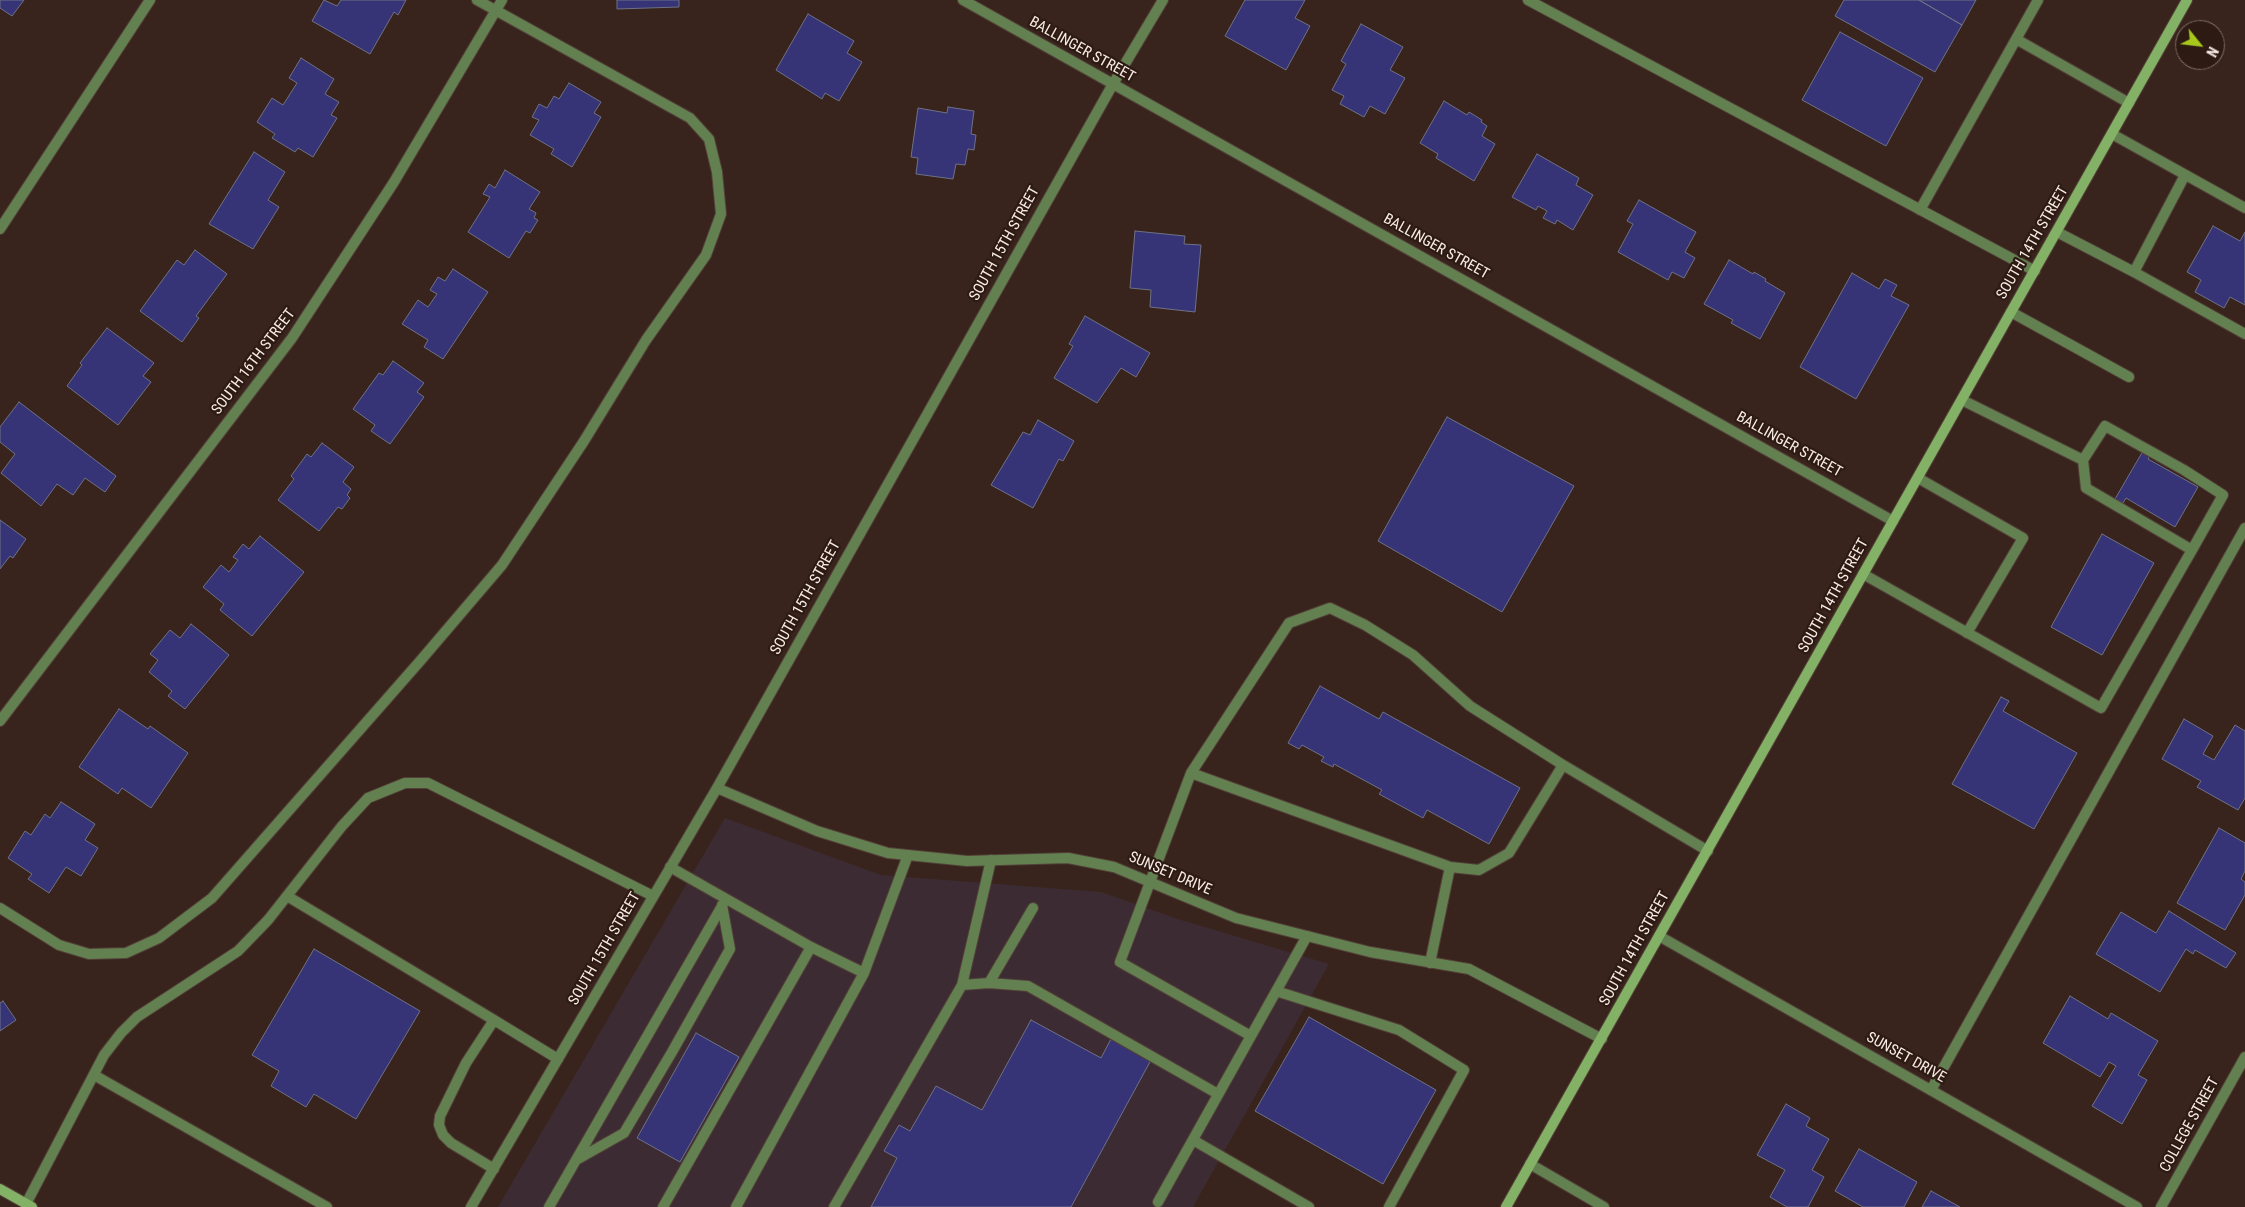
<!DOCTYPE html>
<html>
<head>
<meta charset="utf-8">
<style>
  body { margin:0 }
  #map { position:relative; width:2245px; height:1207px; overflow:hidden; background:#38241c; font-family:"Roboto Condensed",sans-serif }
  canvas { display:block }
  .north { position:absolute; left:2175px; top:20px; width:50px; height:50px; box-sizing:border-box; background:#2d1b13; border:1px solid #7f6e67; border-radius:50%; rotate:119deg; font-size:14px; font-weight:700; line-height:20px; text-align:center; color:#f9ebe6 }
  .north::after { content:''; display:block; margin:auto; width:18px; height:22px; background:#a8c71d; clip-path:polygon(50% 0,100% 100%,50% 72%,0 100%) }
</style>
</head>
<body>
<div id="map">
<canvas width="2245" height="1207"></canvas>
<div class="north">N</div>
</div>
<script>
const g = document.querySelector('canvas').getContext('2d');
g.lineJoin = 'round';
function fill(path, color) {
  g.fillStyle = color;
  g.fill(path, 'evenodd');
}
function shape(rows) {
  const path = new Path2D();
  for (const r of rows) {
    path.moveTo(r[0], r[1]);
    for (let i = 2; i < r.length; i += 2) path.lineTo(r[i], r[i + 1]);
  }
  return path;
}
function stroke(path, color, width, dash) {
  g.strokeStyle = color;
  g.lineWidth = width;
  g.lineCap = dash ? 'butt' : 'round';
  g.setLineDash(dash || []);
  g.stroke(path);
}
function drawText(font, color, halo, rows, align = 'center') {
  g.font = font + ' "Roboto Condensed",sans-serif';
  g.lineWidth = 4.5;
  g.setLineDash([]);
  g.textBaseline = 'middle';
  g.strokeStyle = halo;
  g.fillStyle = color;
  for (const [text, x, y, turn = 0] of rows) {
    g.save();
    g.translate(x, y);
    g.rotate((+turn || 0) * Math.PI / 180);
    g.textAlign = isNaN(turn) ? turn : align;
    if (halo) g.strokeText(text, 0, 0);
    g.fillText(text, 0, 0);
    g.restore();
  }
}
const commercial = shape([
  [725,818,881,875,1101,892,1181,920,1329,964,1193,1207,498,1207]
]);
const building = shape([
  [0,0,24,0,12,16,0,8,0,0],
  [324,0,337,6,341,0,406,0,398,15,394,12,370,54,312,21,324,0],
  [617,0,679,0,679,7,617,9,617,0],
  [1245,0,1305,0,1295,18,1310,26,1286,70,1225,36,1245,0],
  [1844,0,1919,0,1962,25,1935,72,1835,16,1844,0],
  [1919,0,1976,0,1962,25,1919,0],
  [808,14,854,41,847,53,862,62,839,101,825,93,822,99,776,70,808,14],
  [1361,24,1403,47,1390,70,1405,78,1385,114,1370,106,1364,117,1340,104,1344,96,1332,90,1346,64,1341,61,1361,24],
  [1840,32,1923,78,1886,146,1802,100,1840,32],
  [301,58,334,79,325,94,339,102,331,115,337,118,313,157,298,148,295,152,272,138,275,134,257,122,272,98,283,105,297,83,289,78,301,58],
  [569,83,601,102,594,113,601,117,572,167,551,154,554,149,530,135,539,120,532,117,539,104,547,108,554,96,559,99,569,83],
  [1444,101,1467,115,1469,112,1482,120,1481,122,1487,126,1482,136,1495,144,1474,181,1436,158,1438,154,1420,143,1444,101],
  [948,107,974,111,971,134,976,135,974,150,968,149,965,165,956,164,953,179,916,174,918,158,911,157,918,108,947,113,948,107],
  [254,152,285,172,268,200,279,207,253,249,209,224,254,152],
  [1537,154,1579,178,1576,185,1593,195,1573,230,1557,220,1555,224,1543,218,1547,211,1538,206,1536,210,1512,197,1537,154],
  [505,170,540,192,529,209,536,213,534,218,538,220,530,233,526,231,509,258,468,232,490,197,483,194,489,184,495,188,505,170],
  [1639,200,1696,232,1685,252,1695,258,1684,278,1672,272,1668,280,1618,252,1633,224,1627,221,1639,200],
  [2213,226,2240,241,2245,232,2245,305,2230,297,2224,308,2195,292,2201,280,2187,272,2213,226],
  [1135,231,1185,236,1184,244,1201,245,1195,312,1150,307,1151,290,1130,288,1135,231],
  [195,250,227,274,196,316,199,318,182,342,140,311,177,260,184,265,195,250],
  [1729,260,1753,274,1754,272,1766,279,1765,281,1785,293,1760,339,1731,323,1733,320,1704,304,1729,260],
  [453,269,488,292,443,359,424,347,428,340,402,324,418,300,428,307,437,294,430,290,438,277,445,281,453,269],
  [1852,273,1879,289,1885,279,1897,285,1891,296,1909,305,1856,399,1800,367,1852,273],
  [1085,316,1150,353,1136,377,1121,368,1097,403,1054,378,1073,346,1069,344,1085,316],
  [107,328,154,363,143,376,151,382,118,425,67,386,82,365,80,363,107,328],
  [393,361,424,383,417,392,424,397,390,444,371,431,375,425,353,409,379,373,383,375,393,361],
  [19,402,116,476,105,492,85,478,73,495,57,484,41,506,1,473,15,454,0,442,0,427,19,402],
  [1447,417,1574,486,1502,612,1378,541,1447,417],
  [1038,420,1074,441,1063,461,1059,459,1033,508,991,485,1023,432,1030,435,1038,420],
  [322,443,354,467,343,482,351,489,347,495,350,498,342,509,338,507,319,531,278,500,294,479,291,476,307,454,311,457,322,443],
  [2143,451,2150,456,2148,459,2198,487,2175,527,2126,498,2123,503,2115,499,2143,451],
  [0,520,26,539,13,558,10,556,0,569,0,520],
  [2102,534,2154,563,2102,655,2051,627,2102,534],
  [260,536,304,572,252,636,220,610,224,604,203,587,221,565,229,572,238,560,233,557,243,544,249,549,260,536],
  [191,624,229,655,185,709,168,696,172,691,149,672,158,660,150,654,170,630,180,638,191,624],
  [1320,686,1379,719,1383,712,1520,788,1489,844,1427,810,1423,818,1379,794,1382,790,1334,764,1333,767,1321,761,1324,757,1302,745,1299,749,1288,743,1320,686],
  [2001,697,2009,701,2003,711,2077,753,2034,829,1952,784,2001,697],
  [119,709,148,729,150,726,188,753,151,808,122,788,118,794,79,767,119,709],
  [2184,719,2213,736,2203,754,2214,760,2235,725,2245,731,2245,798,2238,810,2197,787,2201,781,2162,759,2184,719],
  [61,802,95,824,85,840,98,848,81,876,66,867,49,893,28,879,32,874,8,858,25,831,31,835,45,814,50,818,61,802],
  [2219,828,2245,843,2245,871,2241,879,2245,882,2245,895,2225,930,2177,903,2219,828],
  [2169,911,2236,953,2226,968,2195,950,2193,954,2186,949,2160,992,2096,954,2121,912,2156,933,2169,911],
  [314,949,420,1011,356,1119,314,1094,306,1107,271,1086,279,1071,252,1055,314,949],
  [2070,996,2108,1019,2111,1013,2158,1041,2138,1075,2147,1080,2122,1124,2092,1106,2116,1066,2109,1062,2100,1077,2043,1043,2070,996],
  [3,1001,16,1020,0,1031,0,1003,3,1001],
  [1309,1017,1436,1090,1383,1184,1255,1111,1309,1017],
  [1031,1020,1101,1058,1111,1039,1151,1060,1071,1207,871,1207,897,1158,884,1151,899,1125,910,1131,936,1086,982,1110,1031,1020],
  [696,1033,739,1057,680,1162,637,1138,696,1033],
  [1786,1104,1810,1118,1806,1126,1829,1139,1812,1170,1824,1177,1808,1207,1787,1207,1770,1197,1785,1170,1757,1155,1786,1104],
  [1859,1149,1917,1182,1904,1207,1863,1207,1835,1191,1859,1149],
  [1931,1191,1960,1207,1922,1207,1931,1191]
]);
const service = shape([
  [1528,0,2035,271],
  [2016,39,2129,103],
  [2112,134,2245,208],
  [1920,210,2038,0],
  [0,229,150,0],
  [2057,232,2134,272,2245,334],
  [2134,272,2185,175],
  [2011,312,2129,377],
  [2083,460,2105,426,2184,470,2223,495,2192,550],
  [1918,478,2023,538,1967,633],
  [1863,574,2101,708,2192,550,2086,488,2083,460,1962,400],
  [1191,773,1450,867],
  [670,867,811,947,864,973],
  [287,896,494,1020],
  [0,908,59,945,89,954,126,953,159,938,212,898,421,660,502,565,584,441,646,340,706,255,721,214,717,172,709,139,690,118,477,0],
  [1430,963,1450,867,1479,870,1509,853,1563,765],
  [989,983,1033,908],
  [962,985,989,983,1028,986,1218,1094],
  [1276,991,1399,1030,1464,1070,1389,1207],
  [1251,1036,1120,962,1191,773,1289,623,1330,608,1365,625,1413,655,1470,706,1563,765,1708,851],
  [94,1075,327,1207],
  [1931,1090,2245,528],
  [1193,1140,1309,1207],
  [578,1159,624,1133,672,1052,730,949,722,905],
  [1530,1164,1604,1207],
  [494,1169,451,1143,443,1135,439,1125,440,1116,466,1063,494,1020,558,1059],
  [1158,1202,1307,936],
  [26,1204,104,1055,121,1033,137,1017,238,951,268,920,342,826,368,798,405,783,428,783,653,896],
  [549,1207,726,899],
  [663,1207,811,947],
  [736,1207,864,973,908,855],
  [834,1207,962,985,991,860]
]);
const minor = shape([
  [963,0,1893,521],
  [0,721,292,338,394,182,502,0],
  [717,788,817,831,888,853,967,861,1068,858,1114,867,1236,918,1370,952,1469,969,1602,1039],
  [1659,936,2137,1207],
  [471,1207,717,788,1113,84,1163,0],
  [2161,1207,2245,1057]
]);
const secondary = shape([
  [0,1189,32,1207],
  [1506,1207,2187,0]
]);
const streetNames = [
  ["BALLINGER STREET",1082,50,29],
  ["SOUTH 14TH STREET",2033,243,-60],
  ["SOUTH 15TH STREET",1005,244,-61],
  ["BALLINGER STREET",1436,247,29],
  ["SOUTH 16TH STREET",254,362,-53],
  ["BALLINGER STREET",1789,445,29],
  ["SOUTH 14TH STREET",1834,596,-61],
  ["SOUTH 15TH STREET",806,598,-61],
  ["SUNSET DRIVE",1170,874,23],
  ["SOUTH 15TH STREET",605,949,-60],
  ["SOUTH 14TH STREET",1635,949,-61],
  ["SUNSET DRIVE",1906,1058,29],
  ["COLLEGE STREET",2190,1125,-61]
];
fill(commercial, '#3d2b33');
fill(building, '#363476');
stroke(building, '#6f7186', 1);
stroke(service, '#534038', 12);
stroke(minor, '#534038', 12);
stroke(secondary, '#534038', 12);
stroke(service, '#638051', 10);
stroke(minor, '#638051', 10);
stroke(secondary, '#83b165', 10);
drawText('15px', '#f9ebe6', '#2d1b13', streetNames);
</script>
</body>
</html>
